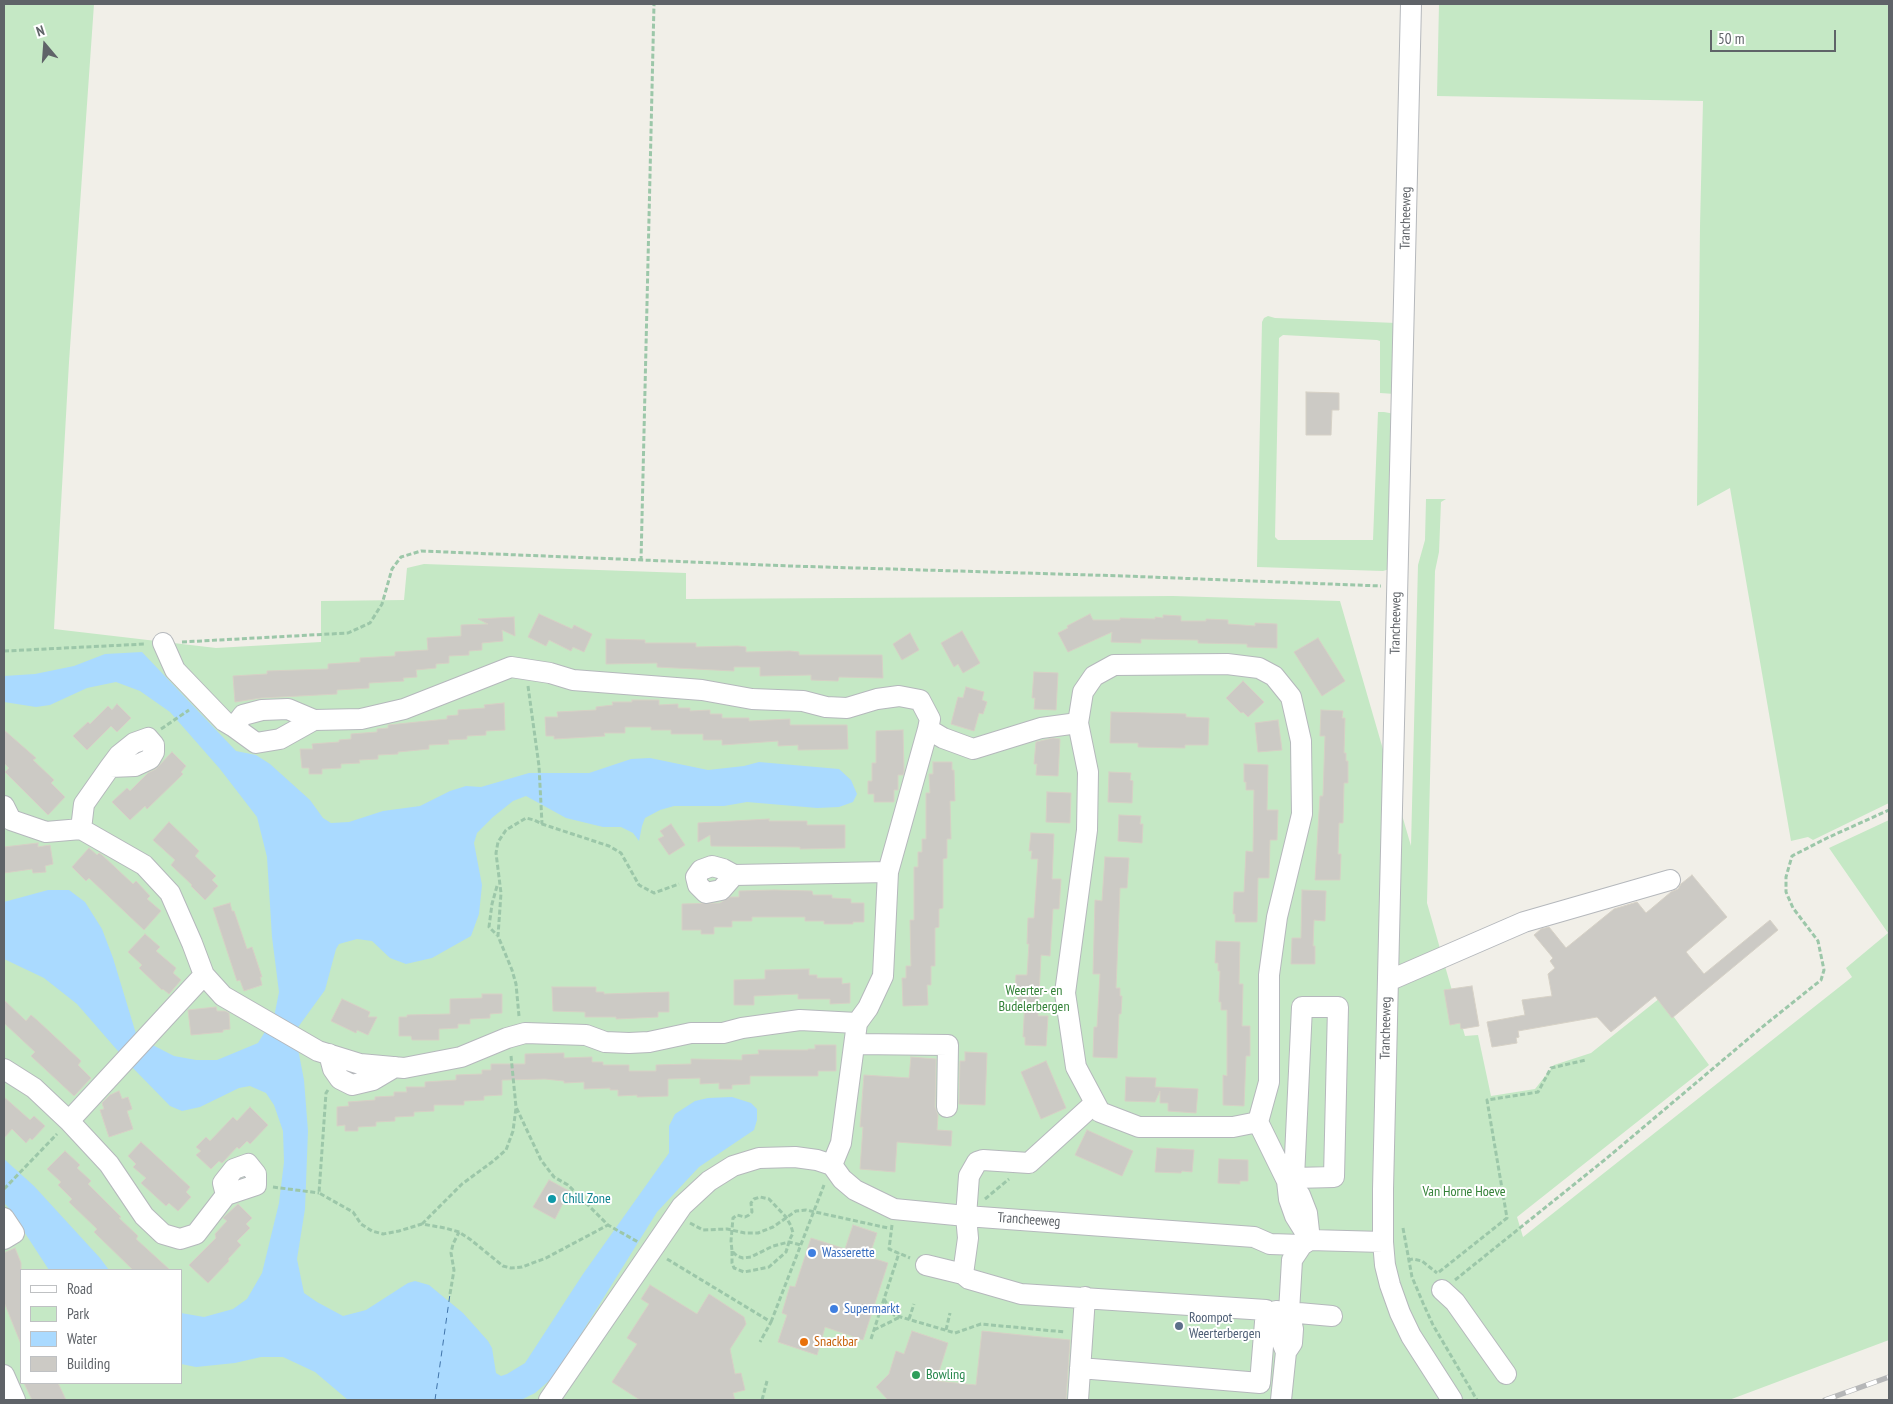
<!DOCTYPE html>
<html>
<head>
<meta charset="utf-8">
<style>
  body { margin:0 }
  #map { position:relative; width:1893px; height:1404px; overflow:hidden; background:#f1efe8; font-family:"PT Sans Narrow",sans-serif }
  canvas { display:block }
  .frame { position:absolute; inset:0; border:5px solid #5f6368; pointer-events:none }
  .legend { position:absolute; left:20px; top:1269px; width:162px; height:115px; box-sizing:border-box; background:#fff; border:1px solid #bfc1c3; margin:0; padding:6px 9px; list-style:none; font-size:15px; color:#5f6368 }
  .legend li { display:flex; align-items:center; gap:10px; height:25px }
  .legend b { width:25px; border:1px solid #bfc1c3 }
  .north { position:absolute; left:20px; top:20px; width:50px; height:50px; -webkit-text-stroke:4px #fff; paint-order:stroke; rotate:342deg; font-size:14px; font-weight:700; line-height:20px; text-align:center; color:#5f6368 }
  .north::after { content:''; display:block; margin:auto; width:18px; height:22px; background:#5f6368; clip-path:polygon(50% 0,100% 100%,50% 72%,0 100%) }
  .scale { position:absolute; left:1710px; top:30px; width:126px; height:22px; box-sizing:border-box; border:2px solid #5f6368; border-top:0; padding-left:6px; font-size:15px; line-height:18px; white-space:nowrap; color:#5f6368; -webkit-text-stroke:4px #fff; paint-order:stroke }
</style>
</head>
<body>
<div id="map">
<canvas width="1893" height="1404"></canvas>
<div class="frame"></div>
<ul class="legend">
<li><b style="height:6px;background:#fff"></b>Road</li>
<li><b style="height:14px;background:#c5e8c5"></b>Park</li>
<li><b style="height:14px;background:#aadaff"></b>Water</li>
<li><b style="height:14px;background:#cccac5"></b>Building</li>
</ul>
<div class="north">N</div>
<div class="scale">50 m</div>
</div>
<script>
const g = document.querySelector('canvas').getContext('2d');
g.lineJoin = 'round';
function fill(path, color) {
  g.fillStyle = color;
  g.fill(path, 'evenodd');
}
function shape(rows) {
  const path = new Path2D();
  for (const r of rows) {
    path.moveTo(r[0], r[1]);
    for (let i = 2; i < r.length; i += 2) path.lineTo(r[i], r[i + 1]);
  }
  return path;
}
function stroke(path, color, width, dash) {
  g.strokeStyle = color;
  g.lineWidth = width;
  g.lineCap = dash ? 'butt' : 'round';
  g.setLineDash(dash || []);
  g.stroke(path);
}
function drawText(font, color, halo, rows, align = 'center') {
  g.font = font + ' "PT Sans Narrow",sans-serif';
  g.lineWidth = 4;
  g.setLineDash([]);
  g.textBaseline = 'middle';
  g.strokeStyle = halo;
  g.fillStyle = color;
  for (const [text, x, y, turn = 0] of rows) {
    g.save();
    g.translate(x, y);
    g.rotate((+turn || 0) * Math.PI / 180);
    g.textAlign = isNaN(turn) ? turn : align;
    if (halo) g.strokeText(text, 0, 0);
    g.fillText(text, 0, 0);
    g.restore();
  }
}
const green = shape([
  [4,4,94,4,69,362,54,629,216,648,321,642,321,601,404,600,407,568,424,564,686,573,686,599,1173,596,1340,601,1411,846,1418,565,1425,540,1426,499,1446,499,1441,502,1439,552,1435,571,1427,903,1465,1036,1478,1035,1491,1096,1535,1089,1554,1065,1591,1053,1660,998,1709,1065,1517,1217,1523,1237,1852,977,1846,968,1888,933,1829,848,1889,820,1889,1340,1729,1400,4,1400],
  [21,1270,181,1270,181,1383,21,1383],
  [1439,4,1889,4,1889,803,1813,840,1808,837,1791,841,1730,488,1697,506,1700,226,1703,101,1437,96],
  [1268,316,1275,318,1396,323,1395,394,1380,393,1380,341,1377,340,1283,335,1279,338,1275,537,1278,540,1373,540,1378,412,1384,412,1395,414,1390,569,1383,571,1257,567,1262,322,1264,318]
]);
const water = shape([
  [142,652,236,751,256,755,270,764,310,800,323,818,331,823,349,822,383,811,420,806,450,791,466,786,481,787,529,773,589,773,631,759,650,758,708,770,744,766,759,762,839,769,851,780,857,794,853,802,839,807,817,808,747,802,724,806,674,806,660,810,645,818,642,826,639,841,633,833,621,827,603,827,566,818,526,796,513,801,493,817,477,833,474,843,482,885,479,914,471,936,432,958,406,964,390,958,372,941,357,939,339,944,336,949,325,990,296,1030,298,1049,304,1080,308,1131,305,1209,297,1259,304,1293,317,1302,343,1316,366,1310,408,1283,415,1281,429,1285,463,1313,488,1341,492,1348,496,1373,501,1376,507,1374,525,1363,583,1274,669,1153,669,1126,675,1114,695,1101,708,1098,732,1097,751,1103,757,1109,757,1120,754,1130,699,1167,657,1212,576,1342,550,1380,535,1393,521,1400,348,1400,315,1372,283,1357,261,1357,235,1363,196,1367,181,1364,181,1313,204,1317,233,1309,247,1299,262,1273,279,1203,284,1162,283,1131,274,1105,266,1093,250,1086,239,1088,200,1107,182,1111,170,1106,131,1066,77,1004,44,978,4,959,4,902,48,890,69,890,85,902,102,929,113,958,137,1037,174,1056,196,1060,217,1060,258,1043,274,1017,279,992,272,937,267,857,257,817,220,769,170,712,140,691,116,682,87,688,50,705,36,707,4,702,4,676,35,674,74,666,105,654],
  [4,1159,34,1186,100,1258,109,1270,49,1270,8,1207,4,1203]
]);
const ferry = shape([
  [435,1400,450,1294]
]);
const building = shape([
  [1306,392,1339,393,1339,410,1332,410,1331,435,1306,435,1306,392],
  [539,614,572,629,574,625,592,634,584,652,573,647,571,651,549,640,546,646,528,637,539,614],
  [1090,614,1093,620,1120,620,1120,618,1155,619,1155,617,1163,618,1163,615,1181,616,1181,621,1206,621,1206,619,1228,620,1228,624,1255,626,1255,623,1277,624,1277,648,1247,647,1247,644,1198,643,1198,640,1141,639,1141,643,1111,642,1112,632,1068,652,1058,633,1068,628,1067,626,1090,614],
  [514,617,515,636,502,630,503,641,482,643,482,650,469,651,469,655,449,656,449,663,436,664,436,668,416,670,417,677,403,678,404,681,369,683,369,688,337,690,337,694,261,698,235,702,233,676,267,674,267,671,328,669,328,664,360,662,360,658,395,656,395,652,428,650,427,638,461,636,461,625,488,624,478,619,514,617],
  [962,631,980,663,963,673,958,664,954,667,941,643,962,631],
  [910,633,919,650,902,660,893,644,910,633],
  [1318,638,1345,681,1322,696,1294,652,1318,638],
  [606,639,645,640,645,643,696,643,696,647,738,646,746,647,746,652,790,651,799,652,799,655,882,655,883,678,839,677,838,681,811,680,811,675,760,676,760,667,734,667,734,671,657,667,657,663,606,664,606,639],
  [1034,672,1058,673,1056,710,1034,709,1035,698,1032,698,1034,672],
  [1243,681,1264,702,1248,717,1243,712,1241,713,1226,698,1243,681],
  [966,687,984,692,982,700,987,702,983,714,979,713,974,731,951,724,958,697,963,698,966,687],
  [632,700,659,700,659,705,678,704,678,708,690,708,690,711,710,710,710,714,722,714,722,718,749,718,749,721,790,719,790,725,847,725,848,749,798,750,798,745,778,746,778,741,722,745,722,740,703,740,703,734,671,734,671,730,651,730,651,727,625,727,625,733,604,733,605,736,554,739,554,736,546,736,545,717,558,717,557,712,596,710,596,707,613,705,612,702,632,702,632,700],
  [504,703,505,730,486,731,486,735,467,736,467,739,448,740,449,744,429,745,429,749,398,752,398,754,378,755,378,759,359,760,360,763,341,764,341,768,322,769,322,774,309,774,309,768,302,768,300,749,313,749,312,744,339,742,339,740,351,739,351,734,377,732,377,729,388,728,388,725,447,719,447,716,458,715,458,710,485,708,484,705,504,703],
  [117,704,131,718,117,732,111,726,87,750,73,736,88,722,90,724,108,706,112,710,117,704],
  [1321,710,1343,711,1342,718,1345,718,1344,753,1346,753,1346,761,1348,761,1348,783,1344,783,1343,823,1339,823,1338,854,1341,854,1340,880,1315,880,1320,796,1323,796,1325,736,1320,736,1321,710],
  [1111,712,1186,714,1186,717,1209,718,1208,745,1185,745,1185,748,1138,747,1138,743,1110,743,1111,712],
  [1278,720,1282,750,1258,752,1255,723,1278,720],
  [4,730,36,758,33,760,54,780,51,783,65,797,48,815,5,772,9,768,4,763,4,730],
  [903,730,904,772,903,775,898,775,898,790,894,790,894,802,874,802,874,794,868,794,868,781,872,781,872,763,876,763,876,731,903,730],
  [1053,738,1060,739,1058,776,1036,775,1037,764,1034,764,1036,742,1053,738],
  [172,752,186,766,181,772,183,774,147,809,145,806,130,820,112,802,127,788,130,791,148,773,156,769,172,752],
  [933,762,952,762,952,770,954,770,955,801,950,801,951,839,947,839,947,858,943,859,943,908,939,909,939,927,935,928,935,966,931,966,931,985,927,985,928,1005,903,1006,902,978,906,978,906,966,911,966,910,920,914,920,914,867,918,867,918,852,922,852,922,839,926,839,926,793,930,793,929,774,933,774,933,762],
  [1244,764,1268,765,1267,810,1278,810,1277,840,1270,840,1269,878,1258,878,1257,922,1235,922,1235,914,1233,914,1234,892,1244,892,1246,851,1253,852,1254,790,1246,790,1246,782,1244,782,1244,764],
  [1109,772,1131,773,1130,780,1133,781,1132,803,1108,802,1109,772],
  [1047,792,1071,793,1070,823,1046,822,1047,792],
  [1119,815,1141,816,1140,824,1143,824,1142,843,1118,841,1119,815],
  [769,819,769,821,807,821,807,825,845,825,845,848,800,849,800,847,711,846,710,835,698,842,698,823,769,819],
  [169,822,199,851,195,856,216,876,212,880,218,886,205,900,191,886,192,885,171,865,175,860,153,840,169,822],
  [671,824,685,845,669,855,658,839,664,836,660,831,671,824],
  [1031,833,1054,834,1052,879,1061,879,1059,909,1053,909,1050,956,1041,955,1038,1016,1048,1016,1046,1046,1025,1045,1025,1037,1023,1037,1025,1001,1017,1001,1018,993,1015,993,1016,975,1027,975,1029,944,1027,944,1028,918,1034,918,1038,859,1031,859,1032,851,1029,851,1031,833],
  [38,843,38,847,50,845,53,864,45,866,46,872,33,873,32,869,4,873,4,847,38,843],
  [89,848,97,855,99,853,102,855,133,884,136,881,150,896,147,899,161,911,144,930,89,878,86,881,72,867,89,848],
  [1105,857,1129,858,1127,888,1120,888,1116,988,1120,988,1120,996,1122,996,1121,1014,1119,1014,1117,1058,1093,1057,1094,1027,1097,1027,1100,974,1093,974,1095,900,1102,901,1105,857],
  [1692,875,1727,917,1686,952,1704,974,1770,920,1778,930,1672,1018,1655,996,1611,1032,1597,1017,1518,1031,1519,1037,1516,1038,1517,1043,1492,1047,1487,1022,1525,1015,1522,1000,1552,996,1548,974,1555,968,1550,961,1553,958,1534,935,1541,929,1549,927,1566,948,1614,909,1637,902,1646,913,1671,892,1678,889,1681,884,1692,875],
  [774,890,812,891,813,895,832,895,832,898,851,899,851,903,864,903,864,922,853,922,853,924,824,924,824,921,805,921,805,917,752,917,752,921,732,921,732,927,714,927,714,934,701,934,701,930,682,930,682,904,720,903,730,897,739,897,739,891,774,890],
  [1302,890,1326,891,1325,921,1314,920,1313,946,1315,946,1315,964,1291,964,1292,938,1301,938,1302,890],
  [230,903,232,911,234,911,247,949,252,947,262,977,260,977,262,985,244,991,240,980,237,981,213,908,230,903],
  [145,934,160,947,156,951,176,968,173,973,181,980,169,994,163,989,162,990,139,968,142,965,128,952,145,934],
  [1216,941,1240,942,1239,984,1243,984,1242,1026,1250,1026,1250,1056,1246,1056,1244,1106,1223,1105,1223,1075,1227,1076,1227,1010,1221,1010,1221,1002,1219,1002,1220,971,1218,971,1218,963,1215,963,1216,941],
  [809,969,809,975,817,975,817,978,842,978,842,984,850,983,850,1003,830,1004,830,999,798,999,798,994,754,996,754,1005,734,1005,734,980,765,979,765,970,809,969],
  [1472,986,1479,1026,1461,1029,1460,1023,1450,1025,1444,990,1472,986],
  [552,987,596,987,596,992,604,992,604,994,669,992,669,1012,658,1012,658,1017,616,1019,616,1017,585,1017,585,1012,553,1011,552,987],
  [482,994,502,994,502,1013,490,1014,490,1018,470,1019,470,1024,458,1024,458,1028,439,1029,439,1040,412,1040,411,1036,399,1036,399,1017,407,1017,407,1015,450,1014,450,999,482,998,482,994],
  [342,999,370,1012,368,1017,377,1017,368,1035,357,1030,356,1033,331,1021,342,999],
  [4,1000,26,1021,31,1015,38,1021,81,1061,78,1065,91,1078,74,1096,31,1056,35,1052,4,1023,4,1000],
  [216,1007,217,1011,225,1011,229,1013,230,1029,223,1030,223,1032,191,1035,188,1010,216,1007],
  [815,1045,836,1045,836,1071,818,1071,818,1076,750,1076,750,1084,732,1085,732,1089,719,1089,719,1083,700,1084,700,1078,668,1079,668,1096,637,1097,637,1095,618,1096,618,1090,610,1090,610,1088,584,1089,584,1082,564,1083,564,1081,545,1079,502,1080,502,1095,484,1096,484,1100,464,1101,464,1105,434,1105,434,1111,414,1112,414,1116,395,1117,395,1121,376,1122,376,1126,358,1127,358,1131,345,1131,345,1125,337,1126,337,1107,349,1106,348,1102,375,1100,375,1097,394,1096,394,1092,407,1092,406,1087,425,1087,425,1082,456,1080,456,1075,482,1074,482,1070,491,1070,491,1064,525,1064,525,1054,564,1053,564,1058,592,1057,592,1062,603,1062,603,1065,629,1065,629,1071,656,1071,656,1065,691,1064,691,1059,742,1060,742,1055,759,1054,758,1050,808,1050,808,1049,815,1049,815,1045],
  [965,1052,987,1053,985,1105,959,1104,960,1061,965,1061,965,1052],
  [911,1057,936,1059,935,1107,938,1115,937,1130,952,1131,951,1146,897,1142,895,1172,860,1169,863,1127,860,1127,864,1075,909,1078,911,1057],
  [1046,1061,1066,1108,1041,1119,1021,1072,1046,1061],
  [1126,1077,1156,1078,1155,1087,1198,1089,1196,1113,1168,1111,1168,1103,1160,1103,1160,1091,1155,1102,1125,1101,1126,1077],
  [119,1091,122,1099,128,1097,132,1109,127,1111,133,1129,109,1137,100,1110,104,1109,102,1103,110,1095,119,1091],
  [4,1097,30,1120,34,1116,45,1126,32,1140,30,1138,26,1143,12,1129,4,1138,4,1097],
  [250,1107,268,1125,250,1144,247,1141,239,1149,237,1147,222,1163,219,1161,211,1169,196,1155,201,1151,196,1147,206,1137,210,1141,233,1117,237,1121,250,1107],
  [1087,1130,1133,1151,1122,1176,1075,1155,1087,1130],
  [141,1142,190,1187,186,1192,191,1197,178,1211,169,1203,166,1206,141,1183,146,1178,133,1167,136,1164,128,1156,141,1142],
  [1157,1148,1194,1150,1192,1172,1182,1171,1181,1173,1155,1172,1157,1148],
  [65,1151,80,1165,77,1168,91,1181,88,1184,121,1217,119,1218,138,1236,136,1239,170,1270,133,1270,94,1232,97,1229,69,1202,72,1199,58,1185,61,1182,47,1169,65,1151],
  [1219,1159,1248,1160,1248,1181,1240,1181,1240,1184,1218,1183,1219,1159],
  [549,1180,569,1191,555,1219,533,1207,549,1180],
  [238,1204,252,1218,246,1224,250,1228,237,1241,241,1245,228,1259,229,1261,208,1283,189,1265,216,1238,215,1234,227,1221,223,1218,238,1204],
  [853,1225,877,1233,869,1257,888,1263,863,1340,825,1327,817,1355,778,1342,787,1315,782,1313,790,1286,795,1287,811,1238,845,1249,853,1225],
  [15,1248,21,1263,21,1344,4,1302,4,1253,15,1248],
  [650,1285,697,1314,709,1294,744,1317,746,1324,730,1349,735,1374,741,1373,745,1390,733,1393,735,1400,640,1400,612,1382,637,1344,627,1338,649,1304,641,1299,650,1285],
  [912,1331,948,1343,936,1381,976,1385,982,1331,1070,1340,1066,1400,888,1400,876,1387,889,1374,896,1351,904,1354,912,1331],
  [24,1383,58,1383,66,1400,32,1400,24,1383]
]);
const path = shape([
  [641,561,654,4],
  [182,642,348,633,370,623,382,604,392,569,401,557,421,551,790,566,1124,576,1381,586],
  [4,651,145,644],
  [528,686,539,766,542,824],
  [161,729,189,710],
  [497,886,492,904,489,927,497,935],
  [519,1016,516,984,512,970,498,936,501,893,496,853,498,842,506,830,526,818,534,820,542,824,609,846,621,853,639,885,654,893,679,884],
  [511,1056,516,1107,541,1160,554,1177,568,1185,608,1225,638,1242],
  [328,1090,326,1093,319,1193,353,1212,361,1224,372,1231,383,1234,399,1231,422,1224,445,1228,459,1232,471,1240,503,1266,511,1268,522,1267,546,1258,608,1225],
  [273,1187,319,1193],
  [4,1189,57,1134],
  [985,1199,1009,1179],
  [690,1223,703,1230,727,1229,745,1233,758,1233,773,1227,796,1211,806,1210,888,1228],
  [422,1224,462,1184,492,1162,506,1150,513,1131,516,1108],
  [892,1225,889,1249,910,1258],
  [1403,1228,1412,1277,1423,1303,1433,1325,1477,1400],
  [732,1251,732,1263,734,1268,744,1272,769,1267,786,1252,789,1242,790,1239,793,1233,791,1226,786,1217,769,1199,760,1197,754,1199,751,1203,752,1212,749,1215,745,1217,737,1215,733,1218,731,1241,732,1251,737,1256,743,1258,751,1257,773,1246,789,1242,801,1245],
  [667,1259,771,1322,760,1342],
  [1408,1260,1413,1259,1422,1261,1437,1273],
  [1439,1272,1507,1218,1487,1100,1538,1092,1551,1068,1586,1060],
  [1455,1280,1607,1158,1761,1028,1821,980,1824,970,1818,941,1793,908,1786,892,1786,877,1792,856,1827,838,1889,810],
  [450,1294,454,1270,451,1253,453,1244,459,1232],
  [884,1299,894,1315,955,1333,981,1324,1065,1332],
  [909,1319,914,1304],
  [771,1322,824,1185],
  [874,1330,900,1317],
  [946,1330,950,1313],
  [871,1339,899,1253],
  [762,1400,767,1381]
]);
const minor = shape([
  [1411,4,1383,1189,1383,1242,1385,1265,1390,1285,1400,1313,1411,1336,1452,1400],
  [163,643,175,670,224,721,234,727],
  [314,720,280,739,256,743,234,727,243,715,262,710,288,709,314,720,361,719,404,709,511,667,550,673,573,680,702,690,752,699,803,701,826,707,847,708,877,699,899,696,920,700,930,719,928,729,943,738,973,749,1041,728,1078,723],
  [4,806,11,820,46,832,81,829,144,865,170,893,192,943,204,975,223,996,318,1051,360,1064,404,1068,461,1057,507,1038,525,1033,586,1035,605,1042,629,1043,649,1042,691,1033,723,1033,742,1028,800,1020,857,1023,841,1143,832,1165,842,1179,855,1190,894,1209,966,1216,1254,1237,1270,1244,1302,1245],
  [81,829,84,804,110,767,119,755,134,743,148,738,154,745,154,752,150,759,135,766,110,767],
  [734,875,721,890,706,893,698,885,696,877,701,870,712,866,723,869,734,875,888,872,928,729],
  [1388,981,1524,922,1670,880],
  [857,1023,868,1008,883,976,888,872],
  [855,1044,948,1045,947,1107],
  [329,1054,333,1069,340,1079,352,1085,373,1080,395,1067],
  [4,1069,34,1088,69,1121,204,975],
  [69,1121,109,1164,144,1216,163,1234,180,1239,196,1234,226,1195,256,1185,256,1174,248,1164,234,1169,223,1183,226,1195],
  [1258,1122,1233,1127,1139,1127,1100,1112,1076,1067,1065,993,1087,830,1088,772,1078,723,1083,692,1094,676,1114,665,1227,664,1259,668,1274,676,1291,697,1301,741,1302,814,1277,917,1269,975,1269,1082,1258,1122,1287,1181,1294,1178,1334,1177,1338,1007,1302,1007,1294,1178],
  [1287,1181,1300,1195,1307,1213,1310,1240,1295,1216,1289,1199,1287,1181],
  [4,1218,14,1233,4,1239],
  [926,1265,963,1274,969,1279,1021,1294,1266,1310,1260,1383,1080,1368],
  [963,1274,968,1238,966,1216,969,1176,977,1162,983,1160,1029,1163,1095,1103],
  [1442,1290,1455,1302,1506,1374],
  [1276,1311,1332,1316],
  [1289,1312,1283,1329,1282,1342,1286,1352,1292,1343,1293,1329,1289,1312,1292,1260,1302,1245,1310,1240,1383,1242],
  [4,1375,15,1400],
  [549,1400,682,1206,709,1181,733,1166,759,1158,795,1157,817,1160,832,1165],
  [1078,1400,1085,1297],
  [1281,1400,1286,1352]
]);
const rail = shape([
  [1825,1400,1889,1377]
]);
const markers = [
  [552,1199,5,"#0f9aa8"],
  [812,1253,5,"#3f7fe0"],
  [834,1309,5,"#3f7fe0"],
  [1179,1326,5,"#5c6f8a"],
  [804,1342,5,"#e8710a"],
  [916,1375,5,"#2e9e5b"]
];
const streetNames = [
  ["Trancheeweg",1406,218,-89],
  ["Trancheeweg",1396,623,-89],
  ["Trancheeweg",1386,1028,-89],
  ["Trancheeweg",1029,1220,4]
];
const parkNames = [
  ["Weerter- en",1034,991],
  ["Budelerbergen",1034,1007],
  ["Van Horne Hoeve",1464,1192]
];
const cultureNames = [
  ["Chill Zone",562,1199]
];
const shopNames = [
  ["Wasserette",822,1253],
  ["Supermarkt",844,1309]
];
const serviceNames = [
  ["Roompot",1189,1318],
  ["Weerterbergen",1189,1334]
];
const foodNames = [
  ["Snackbar",814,1342]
];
const leisureNames = [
  ["Bowling",926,1375]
];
fill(green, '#c5e8c5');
fill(water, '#aadaff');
stroke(ferry, '#4174aa', 1, [6, 5]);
fill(building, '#cccac5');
stroke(building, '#d6d1c6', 1);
stroke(minor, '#b5b8bc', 22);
stroke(path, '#9cc7a9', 3, [5, 2.5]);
stroke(minor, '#fff', 20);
stroke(rail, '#b6b7b8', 5.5);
stroke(rail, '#fff', 4, [11]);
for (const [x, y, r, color] of markers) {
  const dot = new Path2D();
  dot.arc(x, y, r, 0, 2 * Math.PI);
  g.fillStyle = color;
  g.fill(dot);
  stroke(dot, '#fff', 2);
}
drawText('14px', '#5f6368', '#fff', streetNames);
drawText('14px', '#348238', '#fff', parkNames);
drawText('14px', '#0d838f', '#fff', cultureNames, 'left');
drawText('14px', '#366cbe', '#fff', shopNames, 'left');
drawText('14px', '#4e5e75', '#fff', serviceNames, 'left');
drawText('14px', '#c56008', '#fff', foodNames, 'left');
drawText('14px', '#27864d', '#fff', leisureNames, 'left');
</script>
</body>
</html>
